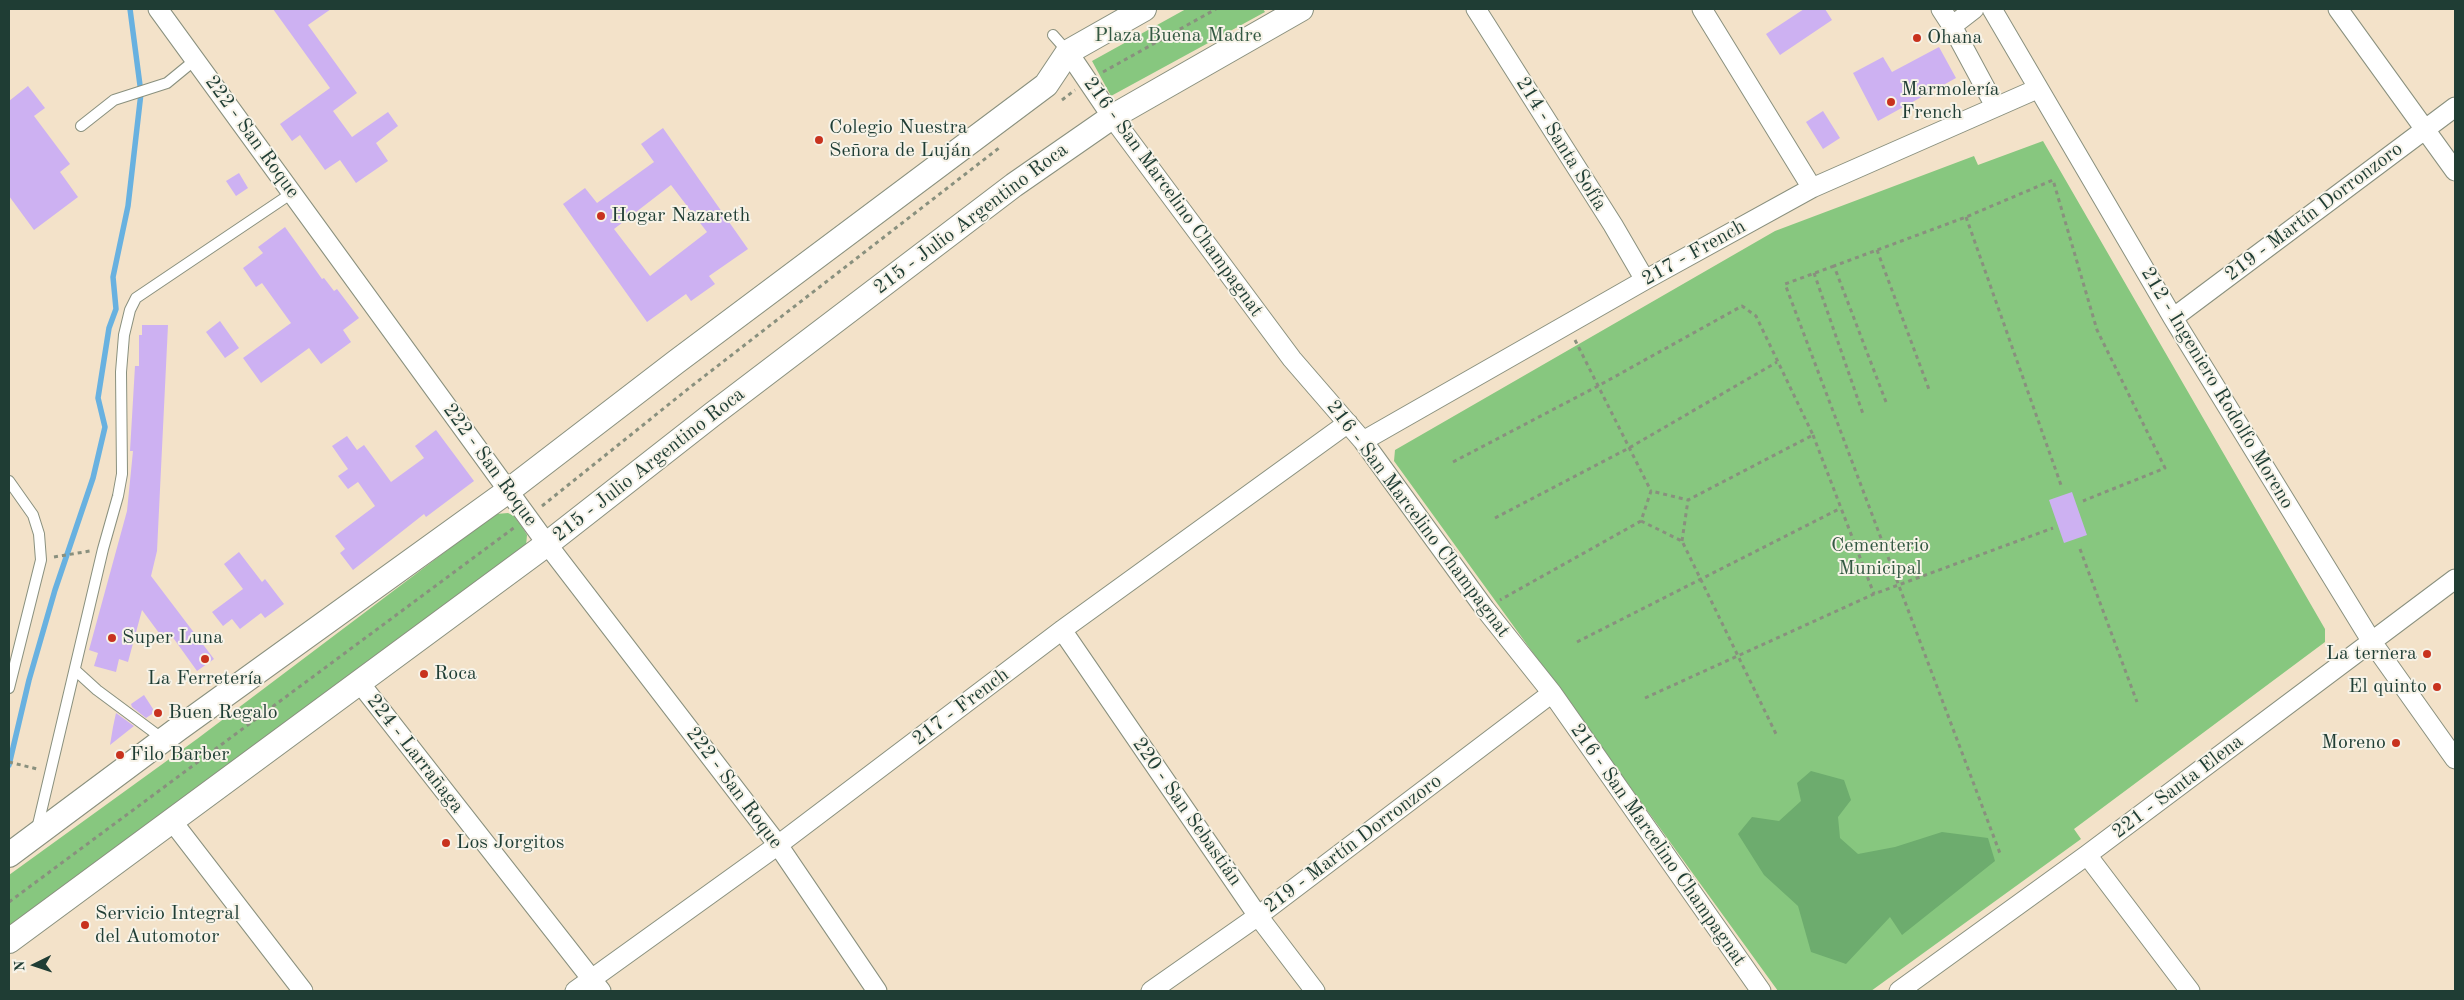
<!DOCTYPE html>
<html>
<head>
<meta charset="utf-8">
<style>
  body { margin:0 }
  #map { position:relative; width:2464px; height:1000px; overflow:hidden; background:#f3e2c9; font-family:"Old Standard TT",serif }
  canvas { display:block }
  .frame { position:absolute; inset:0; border:10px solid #1f3d34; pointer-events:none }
  .north { position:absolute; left:10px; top:940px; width:50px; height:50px; -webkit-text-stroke:4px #f7f3e8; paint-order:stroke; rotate:266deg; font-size:14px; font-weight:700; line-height:20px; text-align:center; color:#1f3d34 }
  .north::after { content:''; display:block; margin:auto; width:18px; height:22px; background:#1f3d34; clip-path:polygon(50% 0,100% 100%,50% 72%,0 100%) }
</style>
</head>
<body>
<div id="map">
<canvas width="2464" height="1000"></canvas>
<div class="frame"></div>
<div class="north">N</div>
</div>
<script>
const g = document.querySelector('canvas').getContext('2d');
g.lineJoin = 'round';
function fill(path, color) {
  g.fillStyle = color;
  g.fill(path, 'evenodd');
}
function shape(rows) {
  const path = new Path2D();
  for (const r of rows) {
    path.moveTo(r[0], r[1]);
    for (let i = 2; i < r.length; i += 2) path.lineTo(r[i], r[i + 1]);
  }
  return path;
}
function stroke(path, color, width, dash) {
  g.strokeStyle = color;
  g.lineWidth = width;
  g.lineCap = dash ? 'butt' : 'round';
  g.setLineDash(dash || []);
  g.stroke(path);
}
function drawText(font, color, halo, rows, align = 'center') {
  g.font = font + ' "Old Standard TT",serif';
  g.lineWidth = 4;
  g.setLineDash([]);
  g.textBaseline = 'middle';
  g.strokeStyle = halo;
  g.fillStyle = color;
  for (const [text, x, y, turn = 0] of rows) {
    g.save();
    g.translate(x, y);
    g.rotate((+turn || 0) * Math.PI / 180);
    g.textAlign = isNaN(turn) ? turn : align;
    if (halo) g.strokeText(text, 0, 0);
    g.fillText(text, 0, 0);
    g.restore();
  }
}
const green = shape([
  [1186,9,1263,9,1265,12,1111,96,1092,61],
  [2043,141,2325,629,2325,642,2074,829,2081,839,1871,991,1778,991,1394,461,1395,450,1775,231,1974,156,1978,165],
  [508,513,514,516,524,530,527,535,526,546,9,934,9,875,197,739,490,518,496,514]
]);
const forest = shape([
  [1811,771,1844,780,1851,800,1838,817,1840,838,1858,854,1895,847,1942,832,1988,838,1995,861,1902,935,1890,917,1846,964,1811,952,1798,906,1764,875,1738,834,1752,817,1779,821,1801,801,1797,783]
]);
const stream = shape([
  [9,765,29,680,55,590,93,478,105,427,98,398,109,328,116,309,113,277,128,206,141,93,130,9]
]);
const building = shape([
  [273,9,331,9,308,25,357,93,333,111,352,137,388,112,398,126,376,143,388,161,356,183,340,160,325,170,300,135,292,141,280,124,330,88],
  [1804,9,1825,9,1832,20,1780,55,1766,34],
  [1939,47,1956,78,1878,121,1853,73,1883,57,1892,72],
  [28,86,45,108,34,116,70,164,60,172,78,197,34,230,9,196,9,101],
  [1823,111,1840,138,1823,149,1806,122],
  [663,128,748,249,709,276,715,284,691,301,686,294,647,322,563,204,585,188,597,203,654,162,641,144],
  [671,185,707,232,650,276,614,229],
  [239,173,248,188,236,196,226,181],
  [285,227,322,279,324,278,334,291,337,289,359,318,343,330,351,342,321,364,309,348,261,383,243,358,291,323,262,283,256,287,243,268,263,253,258,247],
  [220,321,239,348,225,358,206,332],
  [142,325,168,325,157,551,151,576,214,659,197,671,169,632,162,637,142,610,128,662,119,659,116,672,94,666,98,653,89,650,127,511,133,451,130,451,135,366,139,366,139,335,142,335],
  [436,430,474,481,426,517,424,514,353,570,340,553,345,549,335,536,375,506,358,482,348,489,338,476,348,469,332,446,347,436,357,450,364,445,391,482,424,458,415,446],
  [2072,492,2087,535,2064,543,2049,500],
  [239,552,262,582,265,579,284,604,265,618,261,613,240,629,232,619,223,626,212,612,243,589,224,564],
  [144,695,155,712,146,718,132,707,131,704],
  [116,713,134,726,110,745,113,727]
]);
const path = shape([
  [1103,72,1216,9],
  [1062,100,1075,90],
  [1966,217,2061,485],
  [1877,250,1930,392],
  [1834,266,1785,284,2001,856],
  [1814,273,1863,414],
  [1575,340,1651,491],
  [1886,402,1834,266,1966,217,2053,180,2097,330,2165,468,2083,501],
  [1813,435,1874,594],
  [1453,462,1598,386,1742,306,1756,316,1813,435,1688,500,1651,491,1641,521,1500,600],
  [542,506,693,385,999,148],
  [1495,518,1629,448,1777,362],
  [1641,521,1682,541,1777,736],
  [1682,541,1688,500],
  [2080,549,2137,702],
  [54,557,90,551],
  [1577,642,1841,508],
  [1645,698,1874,594,2053,528],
  [9,762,37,769],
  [9,902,515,527]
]);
const service = shape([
  [1053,35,1068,52],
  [81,126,114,100,167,83,195,60],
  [9,481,33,515,39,534,41,560,9,688],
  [75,670,97,690,163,739],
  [37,829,103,549,118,496,122,474,121,372,124,335,130,310,136,298,292,193]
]);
const minor = shape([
  [158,9,547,544,778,845,877,991],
  [1476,9,1613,225,1645,280],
  [1702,9,1812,188],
  [1941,9,1952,26,1995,106],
  [1992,9,2173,318,2372,642,2455,759],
  [2338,9,2455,171],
  [1952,26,1974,9],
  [1068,52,1112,117,1292,359,1363,441,1485,609,1552,693,1761,991],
  [2173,318,2455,107],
  [1363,441,1645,280,1812,188,2037,89],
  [1062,630,1258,916,1315,991],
  [359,682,601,991],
  [172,821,303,991],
  [2087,855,2190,991],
  [575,991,778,845,1062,630,1348,423],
  [1151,991,1258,916,1552,693],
  [1899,991,2087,855,2455,579]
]);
const tertiary = shape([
  [9,855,178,729,508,491,676,362,1046,85,1068,52,1144,9],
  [9,941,547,544,713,414,1014,185,1112,117,1301,9]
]);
const markers = [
  [1917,38,5,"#c8321e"],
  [1891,102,5,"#c8321e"],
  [819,140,5,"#c8321e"],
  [601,216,5,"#c8321e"],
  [112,638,5,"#c8321e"],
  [2427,654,5,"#c8321e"],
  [205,659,5,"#c8321e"],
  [424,674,5,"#c8321e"],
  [2437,687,5,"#c8321e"],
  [158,713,5,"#c8321e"],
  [2396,743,5,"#c8321e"],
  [120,755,5,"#c8321e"],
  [446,843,5,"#c8321e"],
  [85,925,5,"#c8321e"]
];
const parkNames = [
  ["Plaza Buena Madre",1178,36],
  ["Cementerio",1880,546],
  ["Municipal",1880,569]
];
const poiNames = [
  ["Ohana",1927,38],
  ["Marmolería",1901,90],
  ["French",1901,113],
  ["Colegio Nuestra",829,128],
  ["Señora de Luján",829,151],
  ["Hogar Nazareth",611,216],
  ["Super Luna",122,638],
  ["La ternera",2417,654,"right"],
  ["Roca",434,674],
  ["La Ferretería",205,679,"center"],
  ["El quinto",2427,687,"right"],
  ["Buen Regalo",168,713],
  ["Moreno",2386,743,"right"],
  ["Filo Barber",130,755],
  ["Los Jorgitos",456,843],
  ["Servicio Integral",95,914],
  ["del Automotor",95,937]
];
const streetNames = [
  ["222 - San Roque",252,137,54],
  ["214 - Santa Sofía",1561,144,58],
  ["216 - San Marcelino Champagnat",1173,197,54],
  ["219 - Martín Dorronzoro",2314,212,-37],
  ["215 - Julio Argentino Roca",971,219,-37],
  ["217 - French",1694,253,-29],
  ["212 - Ingeniero Rodolfo Moreno",2217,388,59],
  ["222 - San Roque",490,465,54],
  ["215 - Julio Argentino Roca",649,465,-38],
  ["216 - San Marcelino Champagnat",1418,519,53],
  ["217 - French",961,707,-37],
  ["224 - Larrañaga",415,754,52],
  ["221 - Santa Elena",2178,787,-37],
  ["222 - San Roque",734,788,53],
  ["220 - San Sebastián",1187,812,55],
  ["219 - Martín Dorronzoro",1353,844,-37],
  ["216 - San Marcelino Champagnat",1658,845,55]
];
fill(green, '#87c77f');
fill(forest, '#6dac6e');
stroke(stream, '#68b1e0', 5.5);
fill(building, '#cdb1f2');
stroke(service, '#89907e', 12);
stroke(minor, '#89907e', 21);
stroke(tertiary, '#89907e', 26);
stroke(path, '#89907e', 3, [4, 4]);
stroke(service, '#fff', 10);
stroke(minor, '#fff', 19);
stroke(tertiary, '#fff', 24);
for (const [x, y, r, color] of markers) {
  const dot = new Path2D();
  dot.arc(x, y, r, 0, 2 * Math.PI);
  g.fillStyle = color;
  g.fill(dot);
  stroke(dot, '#f7f3e8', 2);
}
drawText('20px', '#345943', '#f7f3e8', parkNames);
drawText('20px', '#1f3d34', '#f7f3e8', poiNames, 'left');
drawText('20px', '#1f3d34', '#f7f3e8', streetNames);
</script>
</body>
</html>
